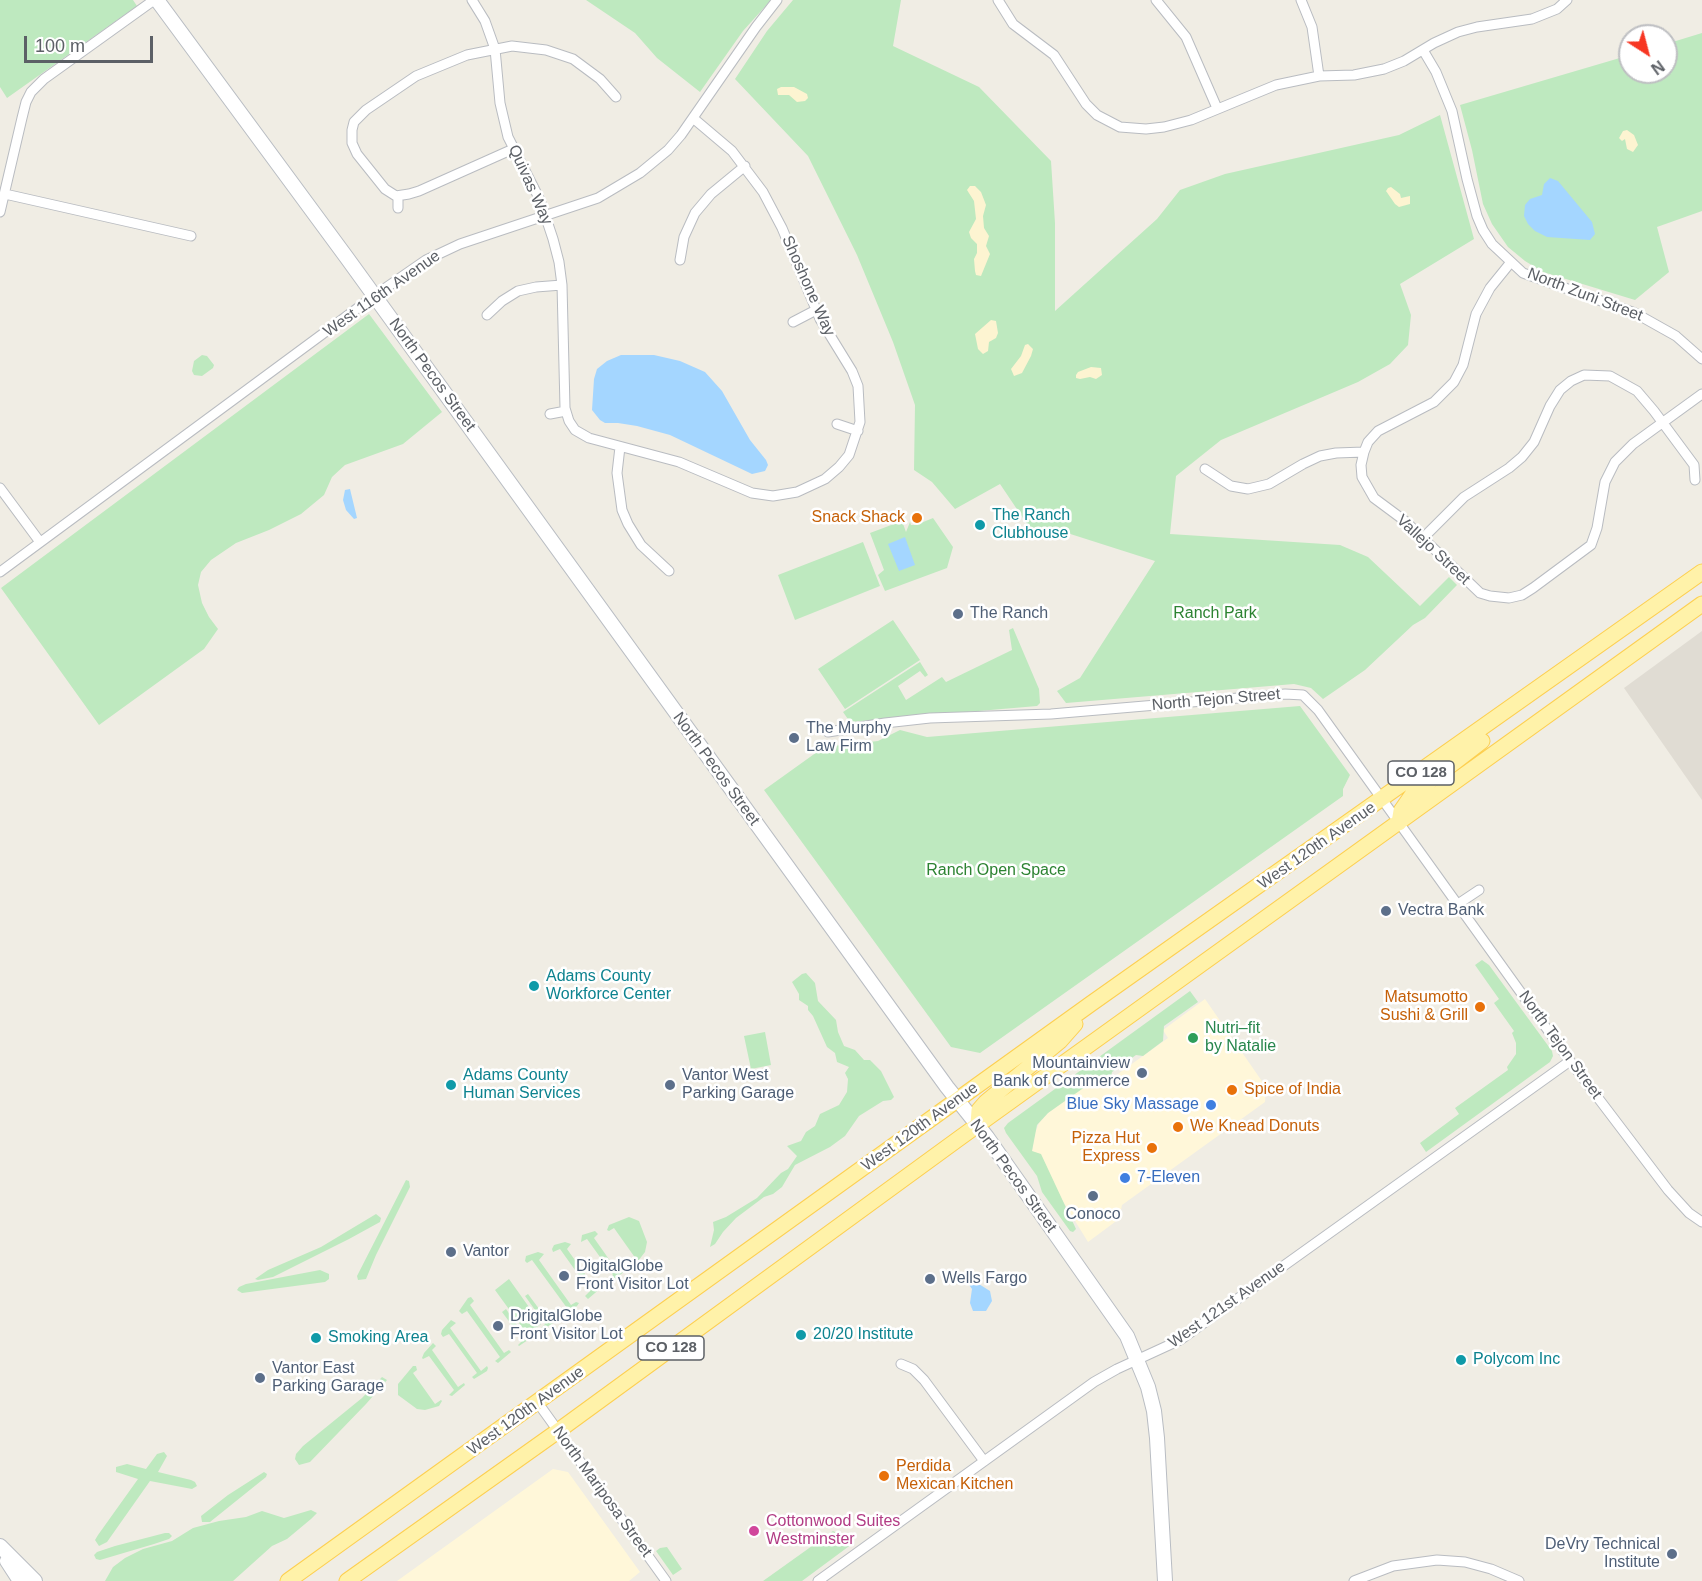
<!DOCTYPE html>
<html>
<head>
<meta charset="utf-8">
<style>
  body { margin:0 }
  #map { position:relative; width:1702px; height:1581px; overflow:hidden; background:#f0ede4; font-family:Helvetica,sans-serif }
  canvas { display:block }
  .north { position:absolute; left:1618px; top:24px; width:60px; height:60px; box-sizing:border-box; background:#fff; border:2px solid #bebfc2; border-radius:50%; rotate:144deg; font-size:16px; font-weight:700; line-height:24px; text-align:center; color:#5c6066 }
  .north::after { content:''; display:block; margin:auto; width:21px; height:27px; background:#f73622; clip-path:polygon(50% 0,100% 100%,50% 72%,0 100%) }
  .scale { position:absolute; left:24px; top:36px; width:129px; height:27px; box-sizing:border-box; border:3px solid #5c6066; border-top:0; padding-left:8px; font-size:18px; line-height:21px; white-space:nowrap; color:#5c6066; -webkit-text-stroke:4px #fff; paint-order:stroke }
</style>
</head>
<body>
<div id="map">
<canvas width="1702" height="1581"></canvas>
<div class="north">N</div>
<div class="scale">100 m</div>
</div>
<script>
const g = document.querySelector('canvas').getContext('2d');
g.lineJoin = 'round';
function fill(path, color) {
  g.fillStyle = color;
  g.fill(path, 'evenodd');
}
function shape(rows) {
  const path = new Path2D();
  for (const r of rows) {
    path.moveTo(r[0], r[1]);
    for (let i = 2; i < r.length; i += 2) path.lineTo(r[i], r[i + 1]);
  }
  return path;
}
function stroke(path, color, width, dash) {
  g.strokeStyle = color;
  g.lineWidth = width;
  g.lineCap = dash ? 'butt' : 'round';
  g.setLineDash(dash || []);
  g.stroke(path);
}
function drawText(font, color, halo, rows, align = 'center') {
  g.font = font + ' Helvetica,sans-serif';
  g.lineWidth = 5;
  g.setLineDash([]);
  g.textBaseline = 'middle';
  g.strokeStyle = halo;
  g.fillStyle = color;
  for (const [text, x, y, turn = 0] of rows) {
    g.save();
    g.translate(x, y);
    g.rotate((+turn || 0) * Math.PI / 180);
    g.textAlign = isNaN(turn) ? turn : align;
    if (halo) g.strokeText(text, 0, 0);
    g.fillText(text, 0, 0);
    g.restore();
  }
}
const commercial = shape([
  [1205,999,1266,1087,1265,1102,1122,1205,1119,1219,1088,1242,1032,1151,1035,1133,1039,1123,1048,1113,1099,1076,1108,1081,1168,1038,1163,1030],
  [553,1469,568,1472,640,1572,629,1581,397,1581]
]);
const education = shape([
  [1702,631,1702,800,1624,688]
]);
const green = shape([
  [0,0,133,0,137,6,7,98,0,87],
  [586,0,771,0,743,31,700,92,657,58,635,33],
  [793,0,901,0,893,46,979,87,1051,161,1055,223,1055,311,1157,219,1180,190,1225,174,1399,135,1440,115,1474,239,1400,284,1411,315,1408,345,1390,364,1358,382,1221,440,1176,476,1170,534,1340,545,1368,557,1420,606,1449,577,1457,585,1425,618,1413,625,1365,670,1323,699,1311,688,1294,684,1066,703,1057,691,1080,678,1155,561,1061,531,1033,533,1000,484,955,509,932,482,914,470,915,405,893,342,857,255,808,156,735,79,767,31],
  [1702,33,1702,211,1657,227,1669,272,1635,300,1543,272,1525,261,1508,247,1492,224,1483,204,1472,150,1460,105,1630,55,1630,72,1666,72,1666,44],
  [369,314,442,412,403,444,345,465,332,477,324,495,301,514,269,530,236,543,211,560,201,572,198,585,202,603,209,617,218,629,204,649,99,725,1,588],
  [202,355,207,356,214,365,213,368,202,376,194,375,192,371,194,361],
  [933,518,953,547,947,568,885,591,878,575,884,570,870,533,902,521,906,532,910,522,911,525,916,525],
  [863,542,880,586,795,620,778,575],
  [893,620,920,660,845,709,818,669],
  [1013,628,1039,689,1040,703,1037,706,850,722,843,712,920,662,928,675,925,677,920,671,898,686,906,700,942,677,946,682,1012,650,1009,630],
  [1300,706,1350,775,1343,789,1343,796,980,1053,951,1047,764,790,824,747,878,741,900,730,927,737],
  [1482,960,1489,965,1552,1051,1553,1056,1550,1062,1426,1152,1420,1143,1459,1114,1455,1108,1508,1070,1507,1067,1516,1054,1516,1043,1512,1033,1514,1031,1494,1003,1499,999,1475,965],
  [806,973,815,983,818,1001,836,1020,838,1032,844,1046,855,1050,864,1060,870,1060,881,1071,894,1097,891,1100,883,1101,859,1116,845,1136,830,1147,795,1165,782,1187,773,1194,764,1197,736,1218,723,1232,715,1244,710,1247,714,1230,713,1222,726,1217,757,1198,781,1173,788,1169,797,1156,787,1146,801,1141,806,1132,815,1126,820,1114,839,1105,847,1092,848,1079,845,1073,849,1067,837,1062,835,1053,827,1047,813,1016,808,1010,808,1006,799,1000,799,994,792,982,802,974],
  [1190,991,1198,1002,1164,1026,1163,1041,1143,1056,1136,1055,1112,1072,1111,1077,1106,1080,1099,1077,1048,1113,1037,1125,1032,1151,1041,1154,1076,1229,1073,1232,1070,1231,1042,1192,1037,1176,1006,1133,1004,1128,1008,1123],
  [765,1032,771,1065,751,1069,744,1036],
  [406,1180,409,1181,410,1187,376,1255,366,1279,358,1280,357,1276],
  [376,1214,381,1218,380,1222,349,1239,273,1277,258,1280,255,1279,268,1270,321,1247],
  [629,1217,639,1221,647,1242,645,1252,635,1265,631,1265,636,1259,614,1228,609,1231,607,1230,609,1225],
  [595,1231,598,1234,594,1238,618,1272,623,1269,625,1271,611,1282,608,1280,613,1275,587,1239,581,1242,582,1235],
  [565,1242,571,1244,567,1249,595,1288,599,1285,602,1287,588,1299,585,1296,590,1291,560,1249,553,1252,552,1249,554,1245],
  [538,1252,544,1254,539,1260,571,1305,576,1302,579,1303,577,1306,566,1314,562,1313,567,1308,532,1260,527,1263,525,1261,526,1256],
  [320,1270,329,1274,329,1279,325,1282,242,1293,237,1290,239,1287,246,1284],
  [509,1279,541,1324,527,1334,495,1290],
  [528,1294,548,1321,553,1318,556,1321,519,1346,518,1345,523,1340,502,1312,506,1309,526,1338,533,1333,535,1334,535,1332,538,1332,545,1324,525,1296],
  [471,1297,474,1301,470,1305,504,1353,509,1350,511,1352,498,1363,495,1361,500,1357,467,1311,462,1314,459,1311,468,1298],
  [451,1320,456,1323,450,1328,481,1371,487,1366,488,1368,487,1371,474,1379,472,1377,477,1373,449,1334,443,1337,441,1334,442,1330],
  [433,1343,436,1346,432,1350,458,1387,464,1383,465,1385,452,1396,449,1395,454,1390,429,1356,423,1359,422,1358,424,1353],
  [413,1366,416,1366,417,1370,413,1373,435,1404,441,1400,442,1401,439,1406,425,1410,417,1409,398,1395,398,1384],
  [382,1377,387,1380,366,1404,310,1462,299,1465,295,1459,296,1454,303,1446,362,1398],
  [164,1452,167,1456,158,1472,191,1480,195,1482,197,1486,192,1489,150,1481,107,1542,99,1546,95,1540,98,1535,138,1479,116,1472,116,1467,127,1464,146,1469,157,1454],
  [264,1472,267,1474,266,1477,210,1522,202,1522,201,1516,228,1495],
  [311,1510,317,1513,311,1519,287,1539,272,1546,233,1581,105,1581,113,1567,125,1558,143,1549,172,1541,193,1528,219,1521,246,1517,262,1511,284,1518],
  [833,1531,848,1538,852,1544,802,1581,763,1581],
  [165,1533,169,1533,172,1536,169,1539,154,1544,100,1560,96,1559,94,1555,97,1552,115,1546],
  [667,1547,682,1569,673,1575,656,1551,660,1548]
]);
const sand = shape([
  [781,87,794,87,807,94,808,98,805,101,797,102,789,95,778,95,777,89],
  [1627,130,1634,135,1638,145,1633,152,1627,149,1625,139,1622,141,1619,138,1623,131],
  [970,186,975,186,981,192,986,205,983,216,984,228,989,236,986,246,990,254,981,276,976,275,975,271,974,259,977,253,977,244,971,238,969,232,976,219,974,201,967,190],
  [1391,187,1400,194,1401,198,1410,196,1410,204,1399,207,1395,204,1386,191,1388,188],
  [991,320,996,321,998,333,996,338,989,342,988,351,983,354,978,349,975,334],
  [1028,344,1033,349,1031,356,1022,373,1014,376,1011,369,1021,356,1025,345],
  [1091,367,1101,368,1102,375,1096,379,1090,377,1080,379,1076,378,1076,375,1078,372]
]);
const water = shape([
  [1550,178,1558,181,1592,222,1595,234,1590,240,1547,237,1535,231,1528,224,1524,216,1525,205,1530,199,1542,195,1544,184],
  [621,355,654,355,680,361,705,372,722,391,750,440,766,460,768,465,765,471,752,474,670,435,637,426,618,423,605,423,600,420,592,410,594,379,597,369,607,361],
  [350,489,357,518,354,519,346,510,343,500,345,490],
  [905,537,915,565,899,571,888,544],
  [966,1276,990,1291,992,1301,986,1311,973,1311,970,1303,972,1289,964,1277]
]);
const street = shape([
  [472,0,485,21,495,49,500,103,508,137,540,200,553,239,559,262,562,285,565,408,569,421,575,430,589,438,679,462,752,493,773,496,797,492,825,479,839,467,849,455,860,422,858,386,852,371,820,319,782,228,763,192,732,151,693,118],
  [998,0,1013,24,1054,55,1086,104,1097,115,1120,127,1146,129,1164,127,1191,120,1276,85,1319,76,1354,75,1384,69,1404,61,1434,43,1458,32,1477,27,1532,19,1557,9,1567,0],
  [1156,0,1186,37,1217,108],
  [1301,0,1312,27,1319,76],
  [1423,50,1436,72,1452,111,1467,179,1477,216,1483,230,1492,244,1523,273,1635,313,1676,336,1702,359],
  [513,149,419,191,409,194,396,196,385,189,357,154,352,143,352,130,354,122,366,110,416,76,467,55,512,46,546,50,573,59,600,79,616,97],
  [5,194,191,236],
  [398,196,398,208],
  [0,212,22,118,26,102,31,92,44,79,154,0],
  [680,260,684,237,695,213,711,194,745,166],
  [487,315,502,301,518,291,536,287,562,285],
  [793,322,816,310],
  [550,414,566,411],
  [837,424,858,431],
  [620,447,617,473,622,510,628,524,641,545,669,571],
  [1364,452,1361,465,1362,477,1374,498,1405,521,1480,593,1490,596,1509,598,1522,595,1533,588,1591,545,1597,528,1605,482,1615,462,1633,444,1702,394],
  [1205,469,1231,486,1248,489,1269,484,1303,464,1320,456,1336,453,1364,452,1368,442,1378,431,1434,402,1454,382,1463,365,1476,314,1490,288,1511,262],
  [0,488,40,542],
  [1423,538,1464,497,1509,468,1522,457,1534,442,1550,406,1560,390,1571,381,1584,375,1610,376,1637,391,1654,411,1694,465,1695,480],
  [0,572,374,296,426,260,460,244,598,198,640,173,668,150,681,135,756,27,777,0],
  [828,732,885,723,930,718,1051,714,1285,694,1303,695,1318,710,1570,1061,1668,1190,1689,1213,1702,1222],
  [1458,904,1479,890],
  [901,1364,913,1369,924,1380,984,1461],
  [538,1403,666,1581],
  [818,1581,1094,1382,1117,1369,1180,1340,1570,1061],
  [1354,1581,1393,1566,1437,1560,1465,1562,1491,1569,1519,1581]
]);
const secondary = shape([
  [157,0,347,258,947,1087,987,1137,1127,1336,1148,1387,1154,1411,1157,1438,1165,1581],
  [0,1546,35,1581],
  [7,1561,20,1581]
]);
const primary = shape([
  [1399,823,1401,811,1412,795,1482,741],
  [978,1125,979,1110,986,1102,1060,1041,1075,1024],
  [288,1581,1092,1003,1702,572],
  [347,1581,558,1431,961,1137,1702,604]
]);
const markers = [
  [917,518,6,"#e8710a"],
  [980,525,6,"#0f9aa8"],
  [958,614,6,"#5c6f8a"],
  [794,738,6,"#5c6f8a"],
  [1386,911,6,"#5c6f8a"],
  [534,986,6,"#0f9aa8"],
  [1480,1007,6,"#e8710a"],
  [1193,1038,6,"#2e9e5b"],
  [1142,1073,6,"#5c6f8a"],
  [451,1085,6,"#0f9aa8"],
  [670,1085,6,"#5c6f8a"],
  [1232,1090,6,"#e8710a"],
  [1211,1105,6,"#3f7fe0"],
  [1178,1127,6,"#e8710a"],
  [1152,1148,6,"#e8710a"],
  [1125,1178,6,"#3f7fe0"],
  [1093,1196,6,"#5c6f8a"],
  [451,1252,6,"#5c6f8a"],
  [564,1276,6,"#5c6f8a"],
  [930,1279,6,"#5c6f8a"],
  [498,1326,6,"#5c6f8a"],
  [801,1335,6,"#0f9aa8"],
  [316,1338,6,"#0f9aa8"],
  [1461,1360,6,"#0f9aa8"],
  [260,1378,6,"#5c6f8a"],
  [884,1476,6,"#e8710a"],
  [754,1531,6,"#d1479c"],
  [1672,1554,6,"#5c6f8a"]
];
const shields = [
  [1421,773,66],
  [671,1348,66]
];
const shieldNames = [
  ["CO 128",1421,773],
  ["CO 128",671,1348]
];
const streetNames = [
  ["Quivas Way",530,185,66],
  ["Shoshone Way",808,286,66],
  ["West 116th Avenue",382,294,-35],
  ["North Zuni Street",1585,295,21],
  ["North Pecos Street",432,375,54],
  ["Vallejo Street",1433,550,43],
  ["North Tejon Street",1216,700,-5],
  ["North Pecos Street",716,769,54],
  ["West 120th Avenue",1317,846,-35],
  ["North Tejon Street",1560,1045,54],
  ["West 120th Avenue",920,1127,-36],
  ["North Pecos Street",1013,1176,54],
  ["West 121st Avenue",1227,1305,-35],
  ["West 120th Avenue",526,1411,-36],
  ["North Mariposa Street",602,1492,54]
];
const cultureNames = [
  ["The Ranch",992,516],
  ["Clubhouse",992,534],
  ["Adams County",546,977],
  ["Workforce Center",546,995],
  ["Adams County",463,1076],
  ["Human Services",463,1094],
  ["20/20 Institute",813,1335],
  ["Smoking Area",328,1338],
  ["Polycom Inc",1473,1360]
];
const foodNames = [
  ["Snack Shack",905,518],
  ["Matsumotto",1468,998],
  ["Sushi & Grill",1468,1016],
  ["Spice of India",1244,1090,"left"],
  ["We Knead Donuts",1190,1127,"left"],
  ["Pizza Hut",1140,1139],
  ["Express",1140,1157],
  ["Perdida",896,1467,"left"],
  ["Mexican Kitchen",896,1485,"left"]
];
const serviceNames = [
  ["The Ranch",970,614],
  ["The Murphy",806,729],
  ["Law Firm",806,747],
  ["Vectra Bank",1398,911],
  ["Mountainview",1130,1064,"right"],
  ["Bank of Commerce",1130,1082,"right"],
  ["Vantor West",682,1076],
  ["Parking Garage",682,1094],
  ["Conoco",1093,1215,"center"],
  ["Vantor",463,1252],
  ["DigitalGlobe",576,1267],
  ["Front Visitor Lot",576,1285],
  ["Wells Fargo",942,1279],
  ["DrigitalGlobe",510,1317],
  ["Front Visitor Lot",510,1335],
  ["Vantor East",272,1369],
  ["Parking Garage",272,1387],
  ["DeVry Technical",1660,1545,"right"],
  ["Institute",1660,1563,"right"]
];
const parkNames = [
  ["Ranch Park",1215,614],
  ["Ranch Open Space",996,871]
];
const leisureNames = [
  ["Nutri–fit",1205,1029],
  ["by Natalie",1205,1047]
];
const shopNames = [
  ["Blue Sky Massage",1199,1105],
  ["7-Eleven",1137,1178,"left"]
];
const hotelNames = [
  ["Cottonwood Suites",766,1522],
  ["Westminster",766,1540]
];
fill(commercial, '#fff7d9');
fill(education, '#e0dcd3');
fill(green, '#bee9bf');
fill(sand, '#fdf4d1');
fill(water, '#a4d6ff');
stroke(street, '#b9bcc1', 11);
stroke(secondary, '#b9bdc3', 16);
stroke(primary, '#fdcf50', 17);
stroke(street, '#fff', 9);
stroke(secondary, '#fff', 14);
stroke(primary, '#fff2a9', 15);
for (const [x, y, r, color] of markers) {
  const dot = new Path2D();
  dot.arc(x, y, r, 0, 2 * Math.PI);
  g.fillStyle = color;
  g.fill(dot);
  stroke(dot, '#fff', 2);
}
for (const [x, y, w] of shields) {
  const box = new Path2D();
  box.roundRect(x - w / 2, y - 12, w, 24, 4.5);
  g.fillStyle = '#fff';
  g.fill(box);
  stroke(box, '#5c6066', 1.5);
}
drawText('bold 15px', '#5c6066', null, shieldNames);
drawText('16px', '#5c6066', '#fff', streetNames);
drawText('16px', '#0d838f', '#fff', cultureNames, 'left');
drawText('16px', '#c56008', '#fff', foodNames, 'right');
drawText('16px', '#4e5e75', '#fff', serviceNames, 'left');
drawText('16px', '#2d8332', '#fff', parkNames);
drawText('16px', '#27864d', '#fff', leisureNames, 'left');
drawText('16px', '#366cbe', '#fff', shopNames, 'right');
drawText('16px', '#b23c85', '#fff', hotelNames, 'left');
</script>
</body>
</html>
